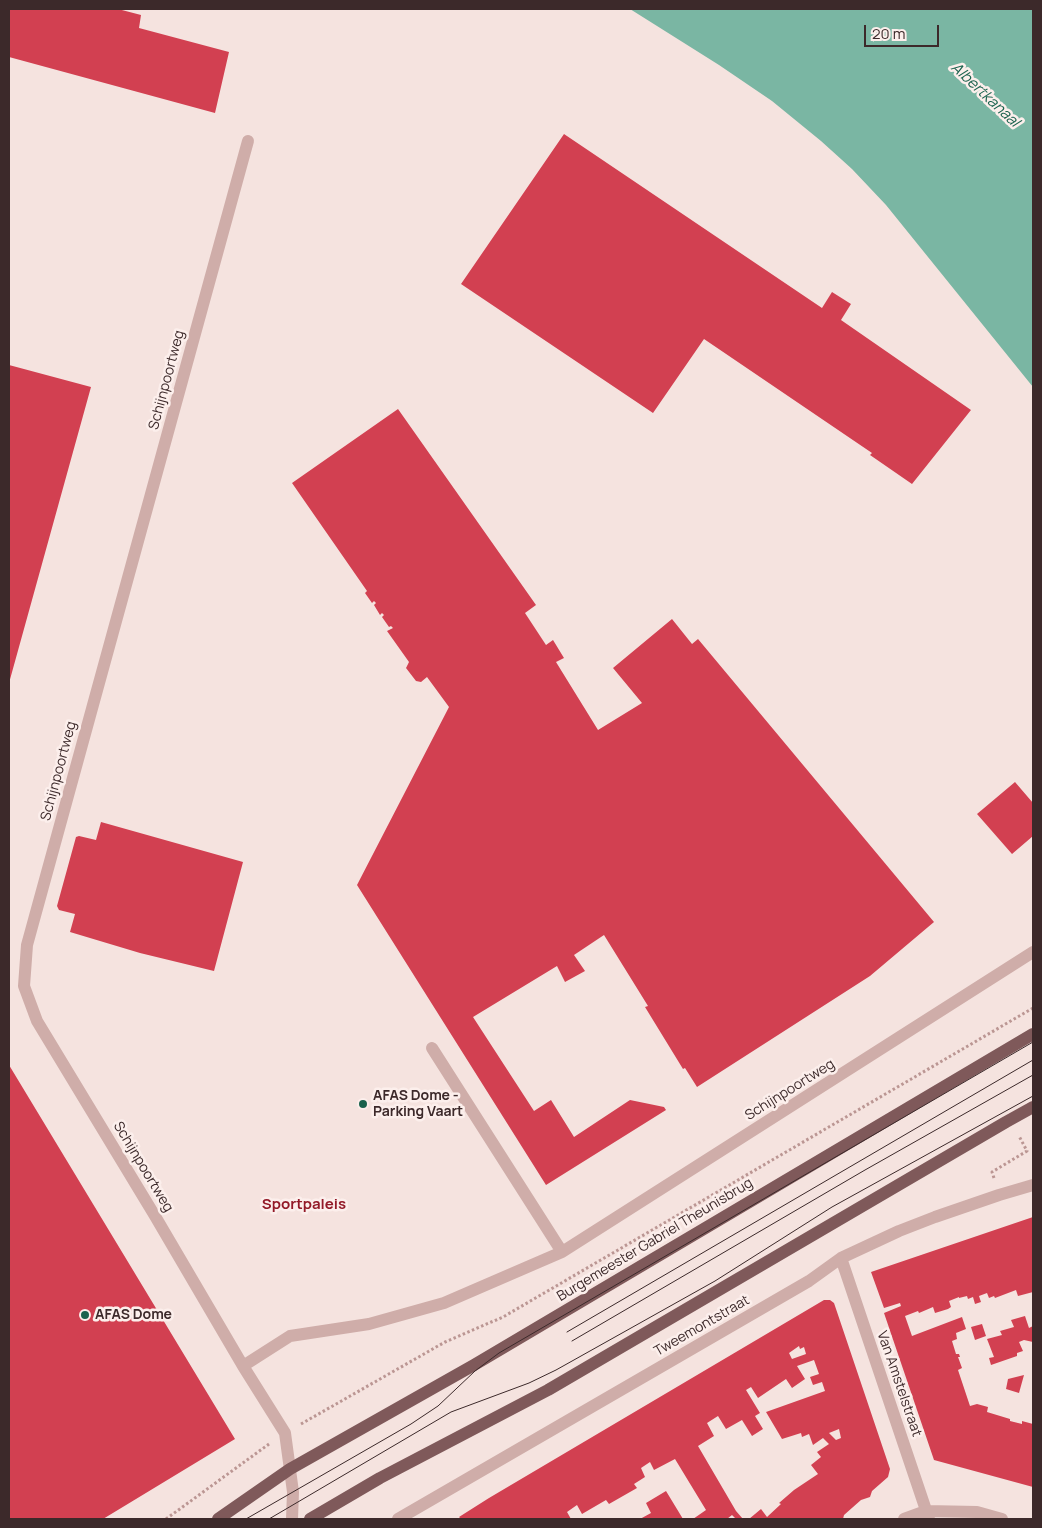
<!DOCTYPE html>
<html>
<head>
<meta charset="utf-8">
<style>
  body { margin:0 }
  #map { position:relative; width:1042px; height:1528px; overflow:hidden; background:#f5e3df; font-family:Manrope,sans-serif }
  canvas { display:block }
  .frame { position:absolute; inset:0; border:10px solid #3c292a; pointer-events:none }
  .scale { position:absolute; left:864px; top:25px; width:75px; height:22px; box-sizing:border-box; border:2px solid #3c292a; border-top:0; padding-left:6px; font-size:15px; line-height:18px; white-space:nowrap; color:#3c292a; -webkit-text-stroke:4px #fcefec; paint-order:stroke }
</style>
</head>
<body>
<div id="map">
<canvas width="1042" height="1528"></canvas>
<div class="frame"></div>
<div class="scale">20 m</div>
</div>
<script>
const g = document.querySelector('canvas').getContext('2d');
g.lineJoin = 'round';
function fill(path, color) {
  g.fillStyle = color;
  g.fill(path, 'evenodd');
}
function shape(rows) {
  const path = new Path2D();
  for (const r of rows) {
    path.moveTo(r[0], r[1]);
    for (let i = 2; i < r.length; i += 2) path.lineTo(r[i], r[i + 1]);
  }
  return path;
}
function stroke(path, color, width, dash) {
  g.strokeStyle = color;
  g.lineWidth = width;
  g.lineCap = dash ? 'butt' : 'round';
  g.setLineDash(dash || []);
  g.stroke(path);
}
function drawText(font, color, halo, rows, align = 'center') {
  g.font = font + ' Manrope,sans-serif';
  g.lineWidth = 5;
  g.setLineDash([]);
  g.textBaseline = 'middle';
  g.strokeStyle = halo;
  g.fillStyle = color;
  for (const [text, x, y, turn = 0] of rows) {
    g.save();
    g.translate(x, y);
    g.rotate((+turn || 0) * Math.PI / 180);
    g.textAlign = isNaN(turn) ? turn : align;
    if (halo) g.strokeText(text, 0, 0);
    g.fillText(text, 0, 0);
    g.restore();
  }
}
const water = shape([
  [630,9,1033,9,1033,387,886,205,852,169,821,141,772,101,719,65]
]);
const building = shape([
  [9,9,118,9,141,15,139,28,229,52,215,113,9,57],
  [564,134,822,308,832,292,851,304,841,320,971,410,912,484,870,455,872,453,704,339,653,413,461,284],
  [9,365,91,387,9,683],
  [398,409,536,605,525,613,546,645,553,640,564,658,556,662,598,730,642,703,613,668,672,619,692,644,698,639,934,922,870,976,697,1087,685,1068,683,1069,645,1007,648,1006,604,935,574,955,585,971,565,982,557,966,473,1017,534,1111,551,1100,574,1137,630,1100,664,1107,666,1110,546,1185,357,885,449,707,427,677,421,682,416,681,406,668,409,662,387,631,393,628,391,626,389,627,382,617,384,615,382,613,380,615,374,605,376,603,374,601,372,603,365,593,367,591,292,483],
  [1015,782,1033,803,1033,836,1012,854,977,814],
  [101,822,243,862,214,971,140,953,70,932,75,914,59,910,57,906,76,837,79,836,96,840],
  [9,1065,235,1439,103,1519,9,1519],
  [1033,1217,1033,1292,1018,1296,1016,1290,995,1298,994,1296,989,1298,987,1293,979,1296,981,1302,975,1304,973,1297,968,1299,967,1296,959,1298,959,1297,949,1301,951,1307,948,1309,935,1313,933,1307,919,1313,918,1311,905,1316,912,1336,962,1317,966,1329,956,1333,957,1339,952,1341,956,1354,959,1354,960,1357,958,1357,962,1368,958,1370,970,1406,977,1404,988,1407,987,1412,1010,1419,1010,1421,1022,1424,1022,1421,1033,1424,1033,1487,934,1460,884,1313,901,1306,900,1303,884,1308,871,1272],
  [824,1300,830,1300,834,1303,890,1469,888,1477,872,1491,870,1497,861,1500,844,1515,843,1519,749,1519,761,1509,767,1517,781,1504,779,1503,794,1490,818,1474,811,1465,821,1457,817,1452,829,1444,823,1438,813,1445,809,1434,802,1437,801,1433,782,1439,766,1412,825,1391,822,1382,813,1385,810,1377,819,1374,814,1360,797,1366,805,1379,792,1388,786,1379,758,1398,751,1387,746,1390,760,1413,755,1416,763,1429,752,1436,742,1420,726,1429,718,1416,707,1423,714,1436,698,1446,736,1511,743,1519,736,1519,732,1515,727,1519,693,1519,706,1510,675,1459,654,1470,650,1462,641,1468,645,1477,634,1484,637,1488,609,1504,606,1500,582,1514,577,1505,567,1512,571,1519,461,1519,459,1517,489,1498],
  [799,1346,800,1349,804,1347,806,1354,792,1359,789,1353],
  [839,1429,841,1438,836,1440,829,1433],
  [1025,1316,1029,1328,1033,1326,1033,1342,1024,1340,1019,1342,1023,1351,1017,1353,1017,1356,991,1365,989,1358,994,1357,987,1339,1002,1335,1000,1331,1014,1327,1011,1320],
  [982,1324,986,1336,975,1340,971,1327],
  [1024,1375,1019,1393,1006,1389,1008,1379],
  [666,1491,683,1519,640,1519,651,1513,646,1503]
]);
const path = shape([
  [994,1178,992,1172,1027,1151,1019,1136],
  [301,1424,445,1342,503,1317,1033,1008],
  [166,1519,269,1444]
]);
const minor = shape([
  [248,141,27,945,24,986,37,1021,155,1216,243,1366,285,1433,293,1492,292,1519],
  [432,1048,562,1252],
  [841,1258,929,1519],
  [243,1366,290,1336,369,1324,444,1303,562,1252,1033,952],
  [398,1519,809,1281,841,1258,899,1231,935,1217,999,1195,1033,1185],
  [904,1519,926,1511,977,1512,1002,1519]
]);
const major = shape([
  [218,1519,290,1469,474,1365,1033,1034],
  [310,1519,380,1478,548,1390,1006,1122,1033,1107]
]);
const tram = shape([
  [567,1332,1033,1060],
  [572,1341,865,1170,1033,1075],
  [246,1519,411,1424,438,1406,475,1371,499,1353,1033,1042],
  [269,1519,451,1412,529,1383,556,1370,715,1281,832,1207,1033,1096]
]);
const markers = [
  [363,1104,5,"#1a624d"],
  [85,1315,5,"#1a624d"]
];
const streetNames = [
  ["Schijnpoortweg",167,380,-75],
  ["Schijnpoortweg",59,771,-75],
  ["Schijnpoortweg",790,1090,-32],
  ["Schijnpoortweg",143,1167,59],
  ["Burgemeester Gabriel Theunisbrug",655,1240,-31],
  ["Tweemontstraat",702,1326,-30],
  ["Van Amstelstraat",899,1384,71]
];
const poiNames = [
  ["AFAS Dome -",373,1096],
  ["Parking Vaart",373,1112],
  ["AFAS Dome",95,1315]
];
const waterNames = [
  ["Albertkanaal",985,95,43]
];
const neighbourhoodNames = [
  ["Sportpaleis",304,1205]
];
fill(water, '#7ab6a3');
fill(building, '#d24051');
stroke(path, '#bb9693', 3, [2.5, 2.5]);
stroke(minor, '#cfada9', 12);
stroke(major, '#7f595a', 12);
stroke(tram, '#3c292a', 1);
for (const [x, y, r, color] of markers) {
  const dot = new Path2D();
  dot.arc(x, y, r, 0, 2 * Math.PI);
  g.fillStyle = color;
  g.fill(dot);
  stroke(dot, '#fcefec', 2);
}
drawText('14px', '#3c292a', '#fcefec', streetNames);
drawText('bold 14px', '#3c292a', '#fcefec', poiNames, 'left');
drawText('italic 15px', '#1a624d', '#fcefec', waterNames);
drawText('bold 15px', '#931a28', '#fcefec', neighbourhoodNames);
</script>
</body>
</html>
